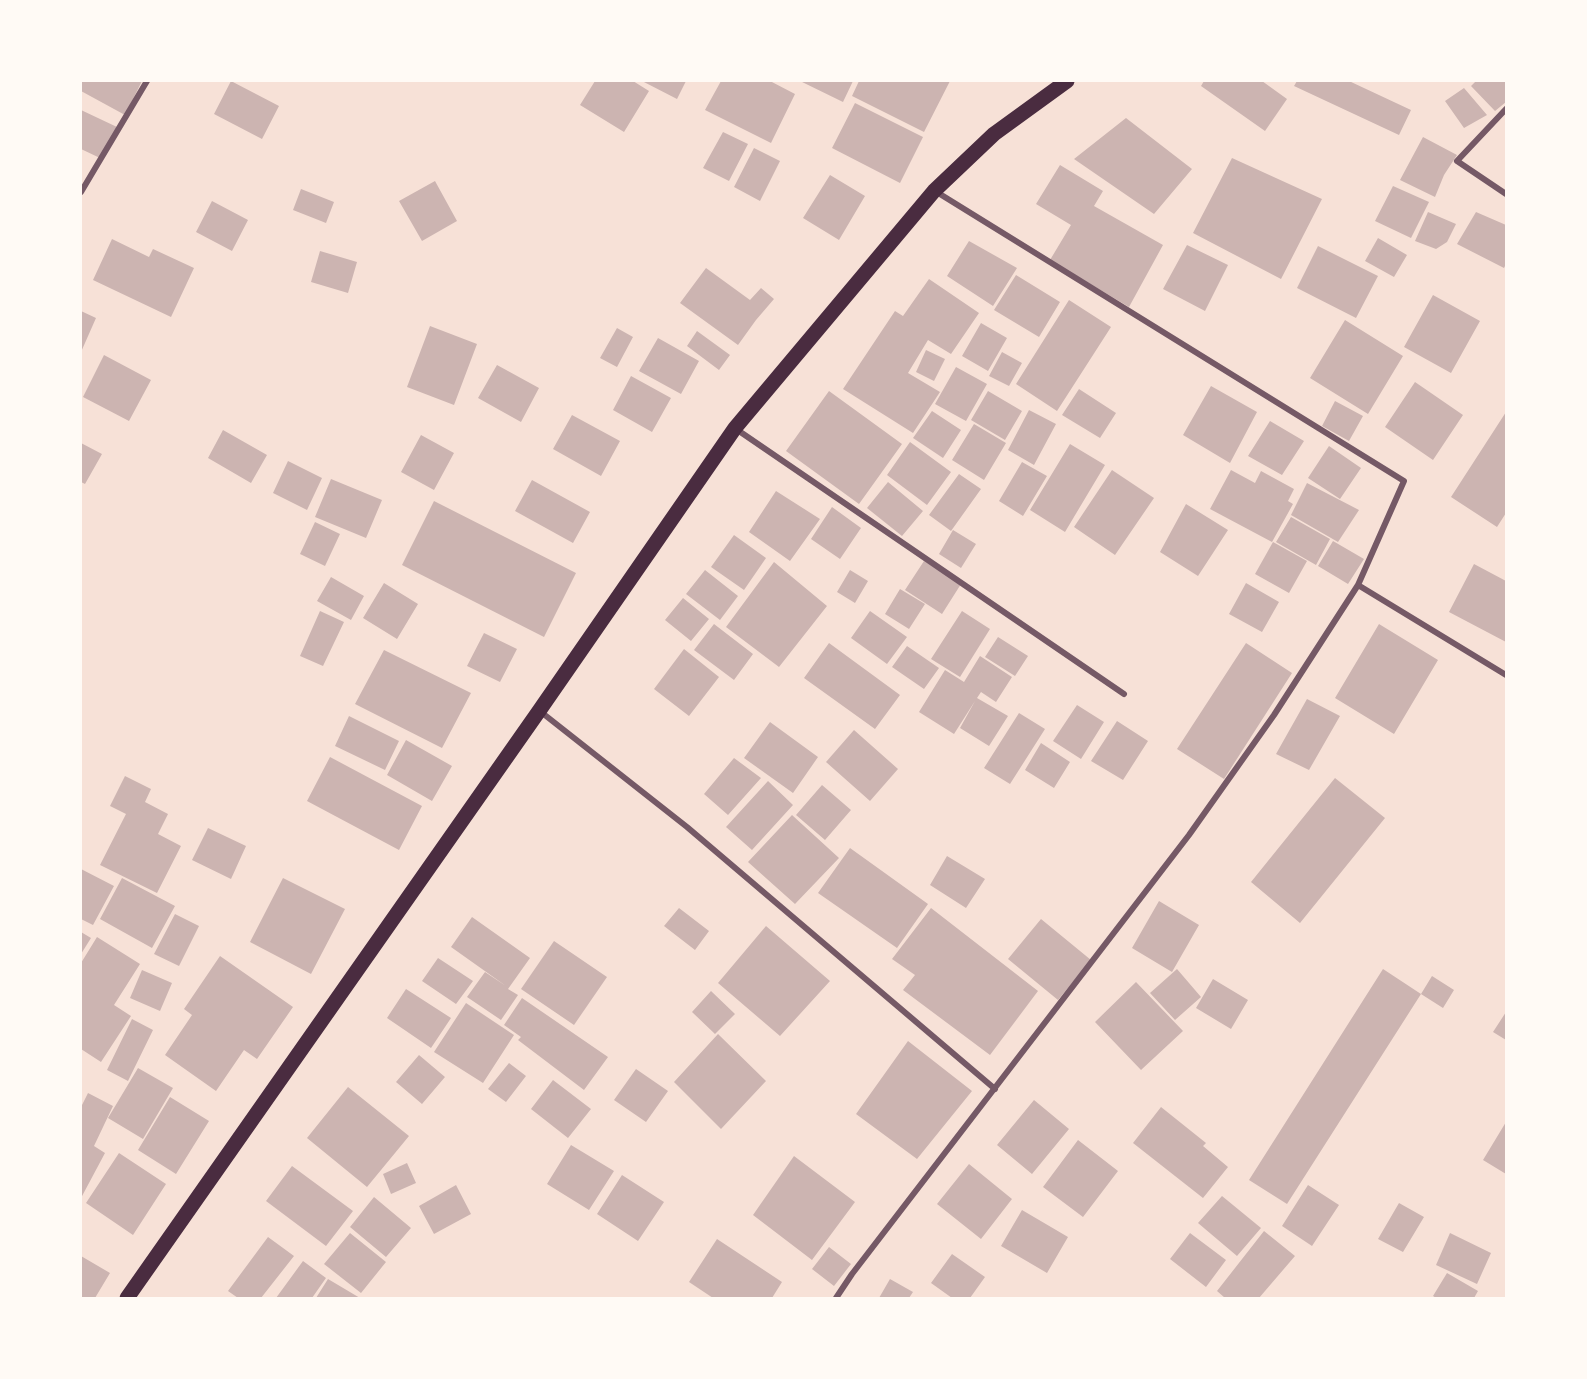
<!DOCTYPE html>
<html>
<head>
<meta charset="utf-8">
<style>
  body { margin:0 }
  #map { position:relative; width:1587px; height:1379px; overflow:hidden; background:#f7e1d7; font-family:"Asap Condensed",sans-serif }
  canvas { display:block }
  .frame { position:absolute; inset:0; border:82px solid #fffaf5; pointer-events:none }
</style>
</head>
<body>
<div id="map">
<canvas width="1587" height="1379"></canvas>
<div class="frame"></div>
</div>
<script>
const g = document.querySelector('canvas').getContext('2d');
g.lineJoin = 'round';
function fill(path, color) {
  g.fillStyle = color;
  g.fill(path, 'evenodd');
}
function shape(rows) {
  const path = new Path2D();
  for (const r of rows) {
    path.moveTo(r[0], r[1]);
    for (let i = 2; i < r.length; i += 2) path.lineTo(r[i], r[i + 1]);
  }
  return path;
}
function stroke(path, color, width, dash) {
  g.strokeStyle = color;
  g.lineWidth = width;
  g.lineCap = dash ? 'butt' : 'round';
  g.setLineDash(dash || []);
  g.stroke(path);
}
const building = shape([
  [81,81,142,81,125,115,81,91],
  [231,81,279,106,262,139,214,114],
  [595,81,633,81,649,91,624,132,580,105],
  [642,81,686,81,677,99],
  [721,81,770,81,795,94,771,143,705,110],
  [800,81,853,81,843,102],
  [859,81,950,81,924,132,852,96],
  [1204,81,1262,81,1287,99,1265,131,1201,86],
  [1297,81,1349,81,1411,110,1399,135,1294,86],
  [1476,81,1506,81,1506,102,1495,111,1471,86],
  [1464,88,1487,115,1464,128,1445,101],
  [855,103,923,137,900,183,832,148],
  [81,110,117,127,100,158,81,149],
  [1126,118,1192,169,1154,214,1074,159],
  [723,132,748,144,729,181,703,168],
  [1423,137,1457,155,1444,175,1435,197,1400,180],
  [754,148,780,161,760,201,734,187],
  [1232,158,1322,199,1281,279,1193,233],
  [1060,165,1103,191,1094,206,1163,245,1129,307,1050,260,1071,225,1036,204],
  [830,175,865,196,839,240,803,218],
  [435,181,457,221,422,241,399,201],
  [1393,186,1429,202,1411,238,1375,221],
  [301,189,334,202,326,223,293,210],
  [212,201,248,220,232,251,196,232],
  [1428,212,1456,224,1447,242,1436,249,1415,241],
  [1476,212,1506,225,1506,264,1504,268,1457,244],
  [1378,238,1407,255,1394,277,1365,261],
  [112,239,149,257,153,249,194,268,171,317,93,280],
  [969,241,1017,268,993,306,947,276],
  [1187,245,1228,265,1205,311,1163,289],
  [1318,246,1378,276,1356,318,1297,288],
  [320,251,357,262,348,293,311,282],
  [706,268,750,300,761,288,774,299,756,320,738,345,680,303],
  [1016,275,1060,302,1039,337,994,310],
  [929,279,979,313,951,354,928,340,908,373,940,392,913,433,843,389,895,311,903,316],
  [1433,295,1480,321,1451,373,1404,347],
  [1069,300,1111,327,1057,411,1016,384],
  [81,311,96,318,81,352],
  [1345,320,1403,356,1368,414,1310,378],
  [981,323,1007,338,988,371,962,356],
  [430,326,477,344,454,405,407,387],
  [617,328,633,337,617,367,600,358],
  [697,331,730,355,719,370,687,346],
  [658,338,699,361,681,394,639,371],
  [926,350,945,359,934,381,916,372],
  [1002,352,1022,363,1009,386,989,376],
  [104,355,151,380,129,421,83,397],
  [497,365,539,388,521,422,478,398],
  [956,367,987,384,966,421,935,404],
  [631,376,671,398,652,432,613,410],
  [1415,382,1463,415,1433,460,1385,427],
  [1211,386,1257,412,1230,463,1183,435],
  [1079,389,1116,413,1100,438,1062,415],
  [829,391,902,444,859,504,786,451],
  [988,391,1022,411,1005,440,971,420],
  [1335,401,1363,416,1349,441,1322,426],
  [1029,410,1056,424,1034,465,1008,450],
  [932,411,961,430,943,458,913,438],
  [1506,412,1506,513,1497,527,1451,497],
  [572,415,620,441,601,476,553,449],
  [1270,421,1304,441,1282,475,1248,456],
  [974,424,1006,443,984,480,952,460],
  [223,430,267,455,251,483,208,458],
  [421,435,454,453,434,490,401,472],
  [910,442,951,472,927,505,887,475],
  [81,443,102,454,85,484,81,482],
  [1070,444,1105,465,1065,532,1030,510],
  [1329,446,1361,468,1340,499,1308,478],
  [288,461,322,478,307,510,273,493],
  [1022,462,1047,476,1023,516,999,501],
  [1112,470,1154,498,1115,555,1074,527],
  [1231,470,1255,483,1261,471,1294,489,1288,501,1293,504,1272,542,1210,509],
  [959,474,981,489,951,531,929,515],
  [331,479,382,500,366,538,315,517],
  [532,480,590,512,573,543,515,511],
  [888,482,923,511,902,536,867,508],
  [1307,483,1359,510,1338,542,1291,515],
  [776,491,820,519,790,561,749,532],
  [434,501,576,573,544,637,402,565],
  [1186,504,1228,530,1198,576,1160,552],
  [832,507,861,528,840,559,811,539],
  [1291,517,1330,539,1316,565,1276,542],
  [315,522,340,534,325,566,300,554],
  [953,530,976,544,961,568,939,554],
  [734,535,766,558,744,590,711,567],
  [1333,541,1364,559,1348,584,1318,566],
  [1273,542,1307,561,1289,593,1255,574],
  [924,561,961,584,942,614,905,590],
  [774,562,827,606,779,667,726,627],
  [1474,564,1506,581,1506,642,1449,612],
  [705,570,738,596,720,620,686,594],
  [850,570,868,581,855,603,837,592],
  [331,577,364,596,351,620,317,601],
  [384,583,418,604,397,639,363,618],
  [1246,583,1279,602,1262,632,1229,614],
  [900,589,925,604,909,629,885,614],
  [683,598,709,619,691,641,665,620],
  [320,611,344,622,323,666,300,656],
  [870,611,907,637,887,664,851,638],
  [962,611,990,629,960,677,931,659],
  [714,624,753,654,734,680,694,650],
  [1379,624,1438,660,1394,734,1335,698],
  [484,633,517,649,500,682,467,666],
  [998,637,1028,656,1015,676,985,657],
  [829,643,900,695,875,729,804,678],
  [1246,643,1292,673,1224,779,1177,749],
  [907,646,939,668,924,689,892,667],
  [684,649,719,677,689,716,654,689],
  [384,650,471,693,442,748,355,704],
  [980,656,1012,677,996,702,981,692,977,698,1008,716,989,746,960,728,975,701,954,734,919,712,945,670,964,682],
  [1307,699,1340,716,1309,770,1276,754],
  [1077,705,1104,722,1081,759,1053,741],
  [1019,713,1045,729,1010,784,984,768],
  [349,716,399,741,385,770,335,746],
  [1117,721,1148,741,1123,780,1091,761],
  [770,722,818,757,793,793,744,758],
  [854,730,898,769,870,801,826,762],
  [406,740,452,766,432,801,387,775],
  [1041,743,1070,762,1054,788,1025,770],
  [330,757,422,806,399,850,307,801],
  [734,758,761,778,728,815,704,794],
  [125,776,151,789,145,802,168,814,158,834,181,846,157,893,100,865,126,814,110,806],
  [1335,778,1385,818,1300,923,1251,882],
  [768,781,793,805,752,850,726,827],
  [822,785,851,810,825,840,796,815],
  [792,815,839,858,795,904,748,862],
  [208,828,246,846,231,879,192,860],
  [850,848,928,904,897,948,818,893],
  [947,856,985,879,966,908,930,885],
  [81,869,114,886,93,925,81,919],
  [122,878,175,906,152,948,100,919],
  [283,878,345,909,311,974,250,942],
  [1159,901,1199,925,1172,972,1132,948],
  [679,908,709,931,695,950,664,926],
  [931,908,1038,991,990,1055,903,990,915,975,892,959],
  [175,914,199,926,179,966,154,954],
  [472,917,530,958,508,989,518,995,501,1020,467,997,485,972,506,986,451,947],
  [1041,919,1091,960,1058,1000,1008,959],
  [766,926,830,981,780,1036,718,983],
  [81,932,91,938,81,954],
  [97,937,140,964,114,1005,131,1016,101,1062,81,1049,81,963],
  [554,941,607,977,574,1025,521,989],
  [220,956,293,1007,257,1059,244,1050,216,1091,165,1055,192,1015,184,1009],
  [438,958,473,981,456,1004,422,981],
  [1177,969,1201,997,1175,1020,1150,993],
  [1383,969,1421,994,1287,1204,1249,1180],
  [142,970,172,983,160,1011,130,998],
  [1432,976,1454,990,1443,1008,1421,994],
  [1213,979,1248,1000,1231,1029,1196,1008],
  [1136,982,1183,1031,1141,1070,1095,1022],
  [406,989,451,1018,431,1048,387,1018],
  [711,991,735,1014,715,1034,692,1012],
  [522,998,608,1057,584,1090,518,1040,521,1037,504,1025],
  [466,1003,514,1035,483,1083,434,1052],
  [1506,1012,1506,1040,1493,1032],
  [132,1019,153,1030,128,1081,107,1070],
  [718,1034,766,1081,721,1129,674,1082],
  [908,1041,972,1091,917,1159,856,1114],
  [419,1055,445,1077,422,1104,396,1082],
  [509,1063,526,1076,506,1102,488,1089],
  [138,1068,173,1088,143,1139,108,1118],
  [636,1069,668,1091,646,1122,614,1100],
  [553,1080,591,1109,568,1138,531,1109],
  [348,1087,409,1136,367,1187,307,1138],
  [88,1093,113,1106,94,1146,105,1153,81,1198,81,1107],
  [170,1097,209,1121,176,1174,138,1150],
  [1034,1100,1069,1129,1032,1174,997,1145],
  [1161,1107,1206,1143,1203,1146,1228,1167,1203,1198,1133,1143],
  [1506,1122,1506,1174,1483,1160],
  [1078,1140,1118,1171,1083,1217,1043,1187],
  [571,1145,614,1171,589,1210,547,1184],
  [119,1153,166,1184,133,1235,86,1203],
  [794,1156,855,1202,812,1260,753,1215],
  [407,1163,416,1183,391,1194,383,1174],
  [969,1164,1012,1199,981,1239,937,1204],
  [292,1166,353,1211,326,1246,266,1201],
  [622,1175,664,1202,638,1241,597,1214],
  [456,1185,471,1214,434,1234,419,1206],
  [1308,1185,1339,1205,1312,1246,1282,1226],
  [1222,1196,1261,1228,1237,1256,1198,1223],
  [374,1197,411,1228,386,1257,350,1227],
  [1399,1203,1424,1217,1403,1252,1378,1239],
  [1022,1210,1068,1237,1047,1273,1001,1246],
  [1264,1231,1295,1256,1259,1298,1225,1298,1217,1291],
  [350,1233,386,1262,361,1293,324,1264],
  [1190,1233,1226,1260,1206,1287,1170,1259],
  [1450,1233,1491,1253,1477,1284,1436,1265],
  [268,1237,294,1256,261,1298,238,1298,228,1291],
  [717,1239,782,1282,772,1298,713,1298,689,1282],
  [829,1247,851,1264,834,1286,812,1269],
  [952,1254,985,1277,970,1298,952,1298,931,1283],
  [81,1256,110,1273,95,1298,81,1298],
  [303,1261,326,1278,312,1298,276,1298],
  [1447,1273,1478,1291,1474,1298,1436,1298,1433,1296],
  [328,1279,360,1298,316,1298],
  [890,1279,913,1292,909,1298,879,1298]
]);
const minor = shape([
  [1506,109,1457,161,1506,194],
  [81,192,147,81],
  [736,429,1124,694],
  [1358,585,1506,675],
  [541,712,687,827,995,1089],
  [836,1298,852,1274,1189,835,1274,715,1358,585,1404,481,935,191]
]);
const primary = shape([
  [127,1298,539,711,735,428,934,191,994,134,1067,81]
]);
fill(building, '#ccb4b1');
stroke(minor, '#755966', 6);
stroke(primary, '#4a2c40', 15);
</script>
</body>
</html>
